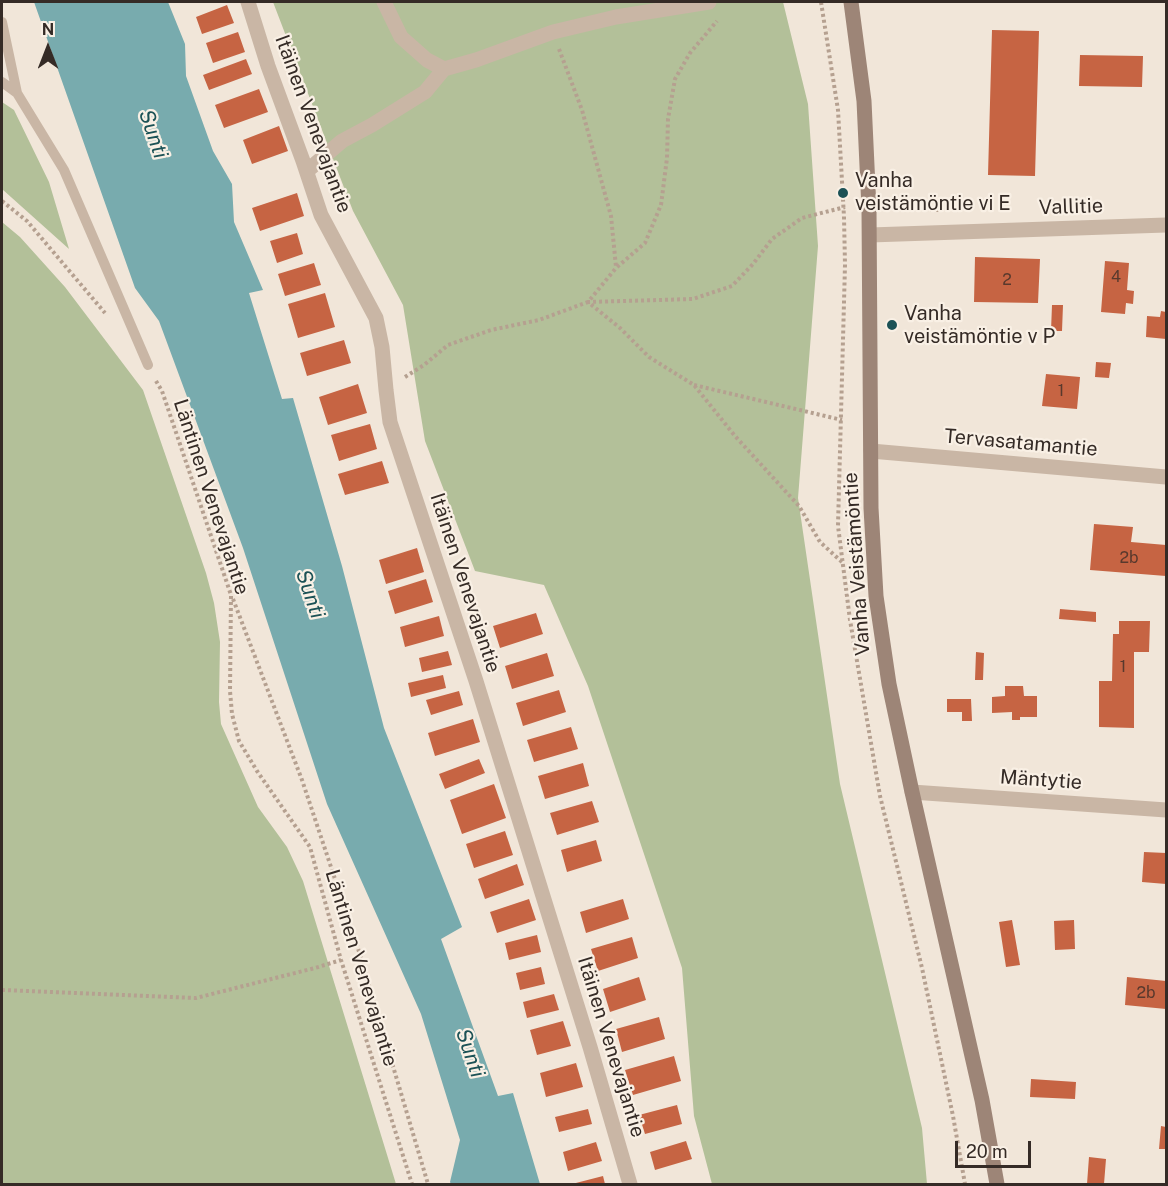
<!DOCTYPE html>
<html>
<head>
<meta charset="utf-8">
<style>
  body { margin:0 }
  #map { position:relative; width:1168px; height:1186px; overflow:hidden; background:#f1e6d9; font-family:"Public Sans",sans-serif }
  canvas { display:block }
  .frame { position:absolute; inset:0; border:3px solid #352b26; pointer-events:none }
  .north { position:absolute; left:18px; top:18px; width:60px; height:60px; -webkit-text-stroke:4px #f9f0e5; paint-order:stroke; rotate:0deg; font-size:16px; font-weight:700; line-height:24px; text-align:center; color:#352b26 }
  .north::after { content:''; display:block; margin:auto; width:21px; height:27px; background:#352b26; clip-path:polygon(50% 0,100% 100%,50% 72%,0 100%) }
  .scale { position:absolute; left:955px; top:1141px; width:76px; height:27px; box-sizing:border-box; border:3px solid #352b26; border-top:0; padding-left:8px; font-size:18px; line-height:21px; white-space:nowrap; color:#352b26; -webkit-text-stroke:4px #f9f0e5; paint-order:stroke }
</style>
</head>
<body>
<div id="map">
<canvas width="1168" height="1186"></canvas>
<div class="frame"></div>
<div class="north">N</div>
<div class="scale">20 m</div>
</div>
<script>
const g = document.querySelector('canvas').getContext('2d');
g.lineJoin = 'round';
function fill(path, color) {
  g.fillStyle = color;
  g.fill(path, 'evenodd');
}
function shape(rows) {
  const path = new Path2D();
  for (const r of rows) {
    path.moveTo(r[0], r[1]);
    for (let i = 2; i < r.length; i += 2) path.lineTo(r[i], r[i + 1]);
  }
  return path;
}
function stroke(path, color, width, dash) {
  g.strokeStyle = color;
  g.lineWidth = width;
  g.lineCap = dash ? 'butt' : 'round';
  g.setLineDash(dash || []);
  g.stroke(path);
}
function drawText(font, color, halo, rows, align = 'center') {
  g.font = font + ' "Public Sans",sans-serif';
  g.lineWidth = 4.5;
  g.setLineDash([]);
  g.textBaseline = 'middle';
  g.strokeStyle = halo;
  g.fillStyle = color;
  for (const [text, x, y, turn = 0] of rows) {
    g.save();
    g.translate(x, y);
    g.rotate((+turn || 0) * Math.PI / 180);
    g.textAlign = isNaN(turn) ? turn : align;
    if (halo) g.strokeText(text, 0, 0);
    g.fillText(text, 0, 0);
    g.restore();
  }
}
const green = shape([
  [273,2,783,2,808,104,818,246,798,498,840,784,922,1128,927,1184,712,1184,694,1116,682,968,588,686,544,585,475,571,425,441,403,305,353,211],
  [2,102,14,110,49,182,69,249,2,189],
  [2,222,20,237,65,287,143,390,206,573,214,603,220,642,219,702,221,724,258,807,287,847,303,881,396,1184,2,1184]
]);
const water = shape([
  [34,2,168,2,185,44,186,76,213,151,232,184,234,222,263,290,249,293,282,399,293,398,342,566,384,728,462,927,441,939,498,1096,513,1093,540,1184,451,1184,450,1182,460,1140,421,1014,327,804,243,548,159,321,135,288]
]);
const building = shape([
  [227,5,234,23,202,34,196,17],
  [992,30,1039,31,1035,176,988,175],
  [238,32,245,52,213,63,206,43],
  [1080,55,1143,56,1142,87,1079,86],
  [246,59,252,74,209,90,203,75],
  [259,89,268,112,224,128,215,105],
  [279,126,288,151,252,164,243,140],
  [297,193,304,216,260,231,252,208],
  [297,233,303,254,277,263,270,241],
  [975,257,1040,259,1038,303,974,302],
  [1105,261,1129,263,1127,290,1134,291,1133,304,1126,303,1125,314,1101,312],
  [314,263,321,285,285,296,278,274],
  [325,293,335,327,298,338,288,304],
  [1052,305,1063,305,1062,331,1051,331],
  [1161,311,1166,312,1166,339,1146,337,1147,316,1160,317],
  [344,340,351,363,307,376,300,353],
  [1096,362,1111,363,1109,378,1095,377],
  [1046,374,1080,377,1077,409,1042,406],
  [358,384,367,413,328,425,319,397],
  [370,424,377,449,339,461,331,435],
  [382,461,389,483,345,495,338,474],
  [1094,524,1133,527,1131,542,1166,545,1166,576,1090,570],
  [417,548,424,572,386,584,379,560],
  [426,579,433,602,395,614,388,591],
  [1060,609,1096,612,1096,622,1059,619],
  [536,613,543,634,500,648,493,626],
  [439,616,444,636,405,647,400,627],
  [1119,621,1150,621,1149,652,1134,652,1134,728,1099,727,1099,681,1112,681,1113,634,1119,634],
  [448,651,452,665,422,672,419,658],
  [976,652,984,653,983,680,975,680],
  [547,653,554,676,512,689,505,666],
  [443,675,446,688,411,697,408,683],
  [1005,686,1023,686,1024,696,1037,696,1037,717,1020,717,1020,720,1012,720,1012,712,992,713,992,697,1005,696],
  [559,690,566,712,523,726,516,703],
  [459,691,463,705,431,715,426,700],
  [947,699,971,699,972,721,962,721,962,712,947,712],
  [473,719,480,742,435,756,428,733],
  [571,727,578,749,534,762,527,740],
  [479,759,485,773,445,789,439,774],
  [583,763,589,786,545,799,538,776],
  [494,784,506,818,462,834,450,800],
  [592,801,599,822,557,835,550,813],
  [505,831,513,855,474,868,466,844],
  [596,840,602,861,567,872,561,850],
  [1144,852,1166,853,1166,884,1142,882],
  [517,864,524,885,485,899,478,879],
  [529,899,536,920,497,933,490,912],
  [623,899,629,919,586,933,580,912],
  [1012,920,1020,965,1006,967,999,922],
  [1074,920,1075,949,1055,950,1054,921],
  [537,935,541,952,509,960,505,943],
  [632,937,638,958,598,971,591,949],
  [541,967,545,984,520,990,516,973],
  [639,977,646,1000,610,1012,603,989],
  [1127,977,1166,981,1166,1009,1125,1005],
  [554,994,559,1010,527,1018,523,1002],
  [659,1017,665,1039,622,1052,616,1029],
  [563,1021,571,1046,537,1055,530,1030],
  [674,1056,681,1081,633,1095,625,1070],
  [576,1063,583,1087,546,1097,540,1073],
  [1031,1079,1076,1082,1075,1099,1030,1097],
  [677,1105,682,1124,645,1134,639,1115],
  [588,1109,592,1124,559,1132,555,1117],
  [1161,1126,1166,1127,1166,1149,1159,1149],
  [686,1141,692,1159,655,1170,650,1152],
  [596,1142,602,1161,568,1171,563,1152],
  [1089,1157,1106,1159,1104,1184,1087,1184],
  [603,1176,605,1184,572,1184]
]);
const path = shape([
  [821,2,838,110,844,217,845,265,838,526,850,620,880,796,922,968,953,1116,965,1184],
  [559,49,582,110,611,216,616,267],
  [2,201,27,221,105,313],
  [888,209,941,210],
  [405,377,424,365,448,345,491,330,539,320,588,302,616,268,645,243,661,205,667,158,668,119,675,79,690,53,717,21],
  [156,381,162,391,231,595,230,691,232,714,239,741,257,771,310,847,341,960,412,1184],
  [694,385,842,420],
  [842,562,820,542,799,506,735,436,694,385,649,357,620,328,588,302,693,299,732,286,753,264,772,239,802,218,845,207],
  [233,599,302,780,357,945,428,1184],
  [2,990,196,998,315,968,341,960]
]);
const lane = shape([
  [2,22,17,93],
  [2,82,17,93,64,170,148,365]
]);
const street = shape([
  [248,2,268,66,303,161,321,215,376,318,382,347,386,390,390,422,476,681,590,1047,630,1184],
  [384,2,401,37,427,60,444,69,476,60,553,32,616,17,709,2],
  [307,171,342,141,372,125,425,92,444,69],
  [870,235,1166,225],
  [871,451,1166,477],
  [912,792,1166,810]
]);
const secondary = shape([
  [851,2,864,101,869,209,871,508,876,596,889,684,912,792,982,1100,997,1184]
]);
const markers = [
  [843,193,6,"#1c5256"],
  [892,325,6,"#1c5256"]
];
const numberNames = [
  ["4",1116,277],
  ["2",1007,280],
  ["1",1061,391],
  ["2b",1129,558],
  ["1",1123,667],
  ["2b",1146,993]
];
const streetNames = [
  ["Itäinen Venevajantie",313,124,70],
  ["Vallitie",1071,207,-2],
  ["Tervasatamantie",1021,443,5],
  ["Läntinen Venevajantie",211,497,72],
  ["Vanha Veistämöntie",857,564,-94],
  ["Itäinen Venevajantie",465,583,72],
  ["Mäntytie",1041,780,4],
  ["Läntinen Venevajantie",361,968,73],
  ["Itäinen Venevajantie",611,1047,73]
];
const poiNames = [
  ["Vanha",855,181],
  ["veistämöntie vi E",855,204],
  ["Vanha",904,314],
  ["veistämöntie v P",904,337]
];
const waterNames = [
  ["Sunti",153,134,71],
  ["Sunti",310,594,71],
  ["Sunti",470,1053,71]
];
fill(green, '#b3c099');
fill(water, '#78abae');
fill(building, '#c66443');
stroke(path, '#b5a090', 4, [3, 3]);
stroke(lane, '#c9b6a5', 10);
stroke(street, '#c9b6a5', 15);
stroke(secondary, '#9d8577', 15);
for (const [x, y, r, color] of markers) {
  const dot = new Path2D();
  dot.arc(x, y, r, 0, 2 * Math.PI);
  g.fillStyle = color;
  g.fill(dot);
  stroke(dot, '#f9f0e5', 2);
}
drawText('16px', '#59392d', null, numberNames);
drawText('20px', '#352b26', '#f9f0e5', streetNames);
drawText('20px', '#352b26', '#f9f0e5', poiNames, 'left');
drawText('italic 21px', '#1c5256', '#f9f0e5', waterNames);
</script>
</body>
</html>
